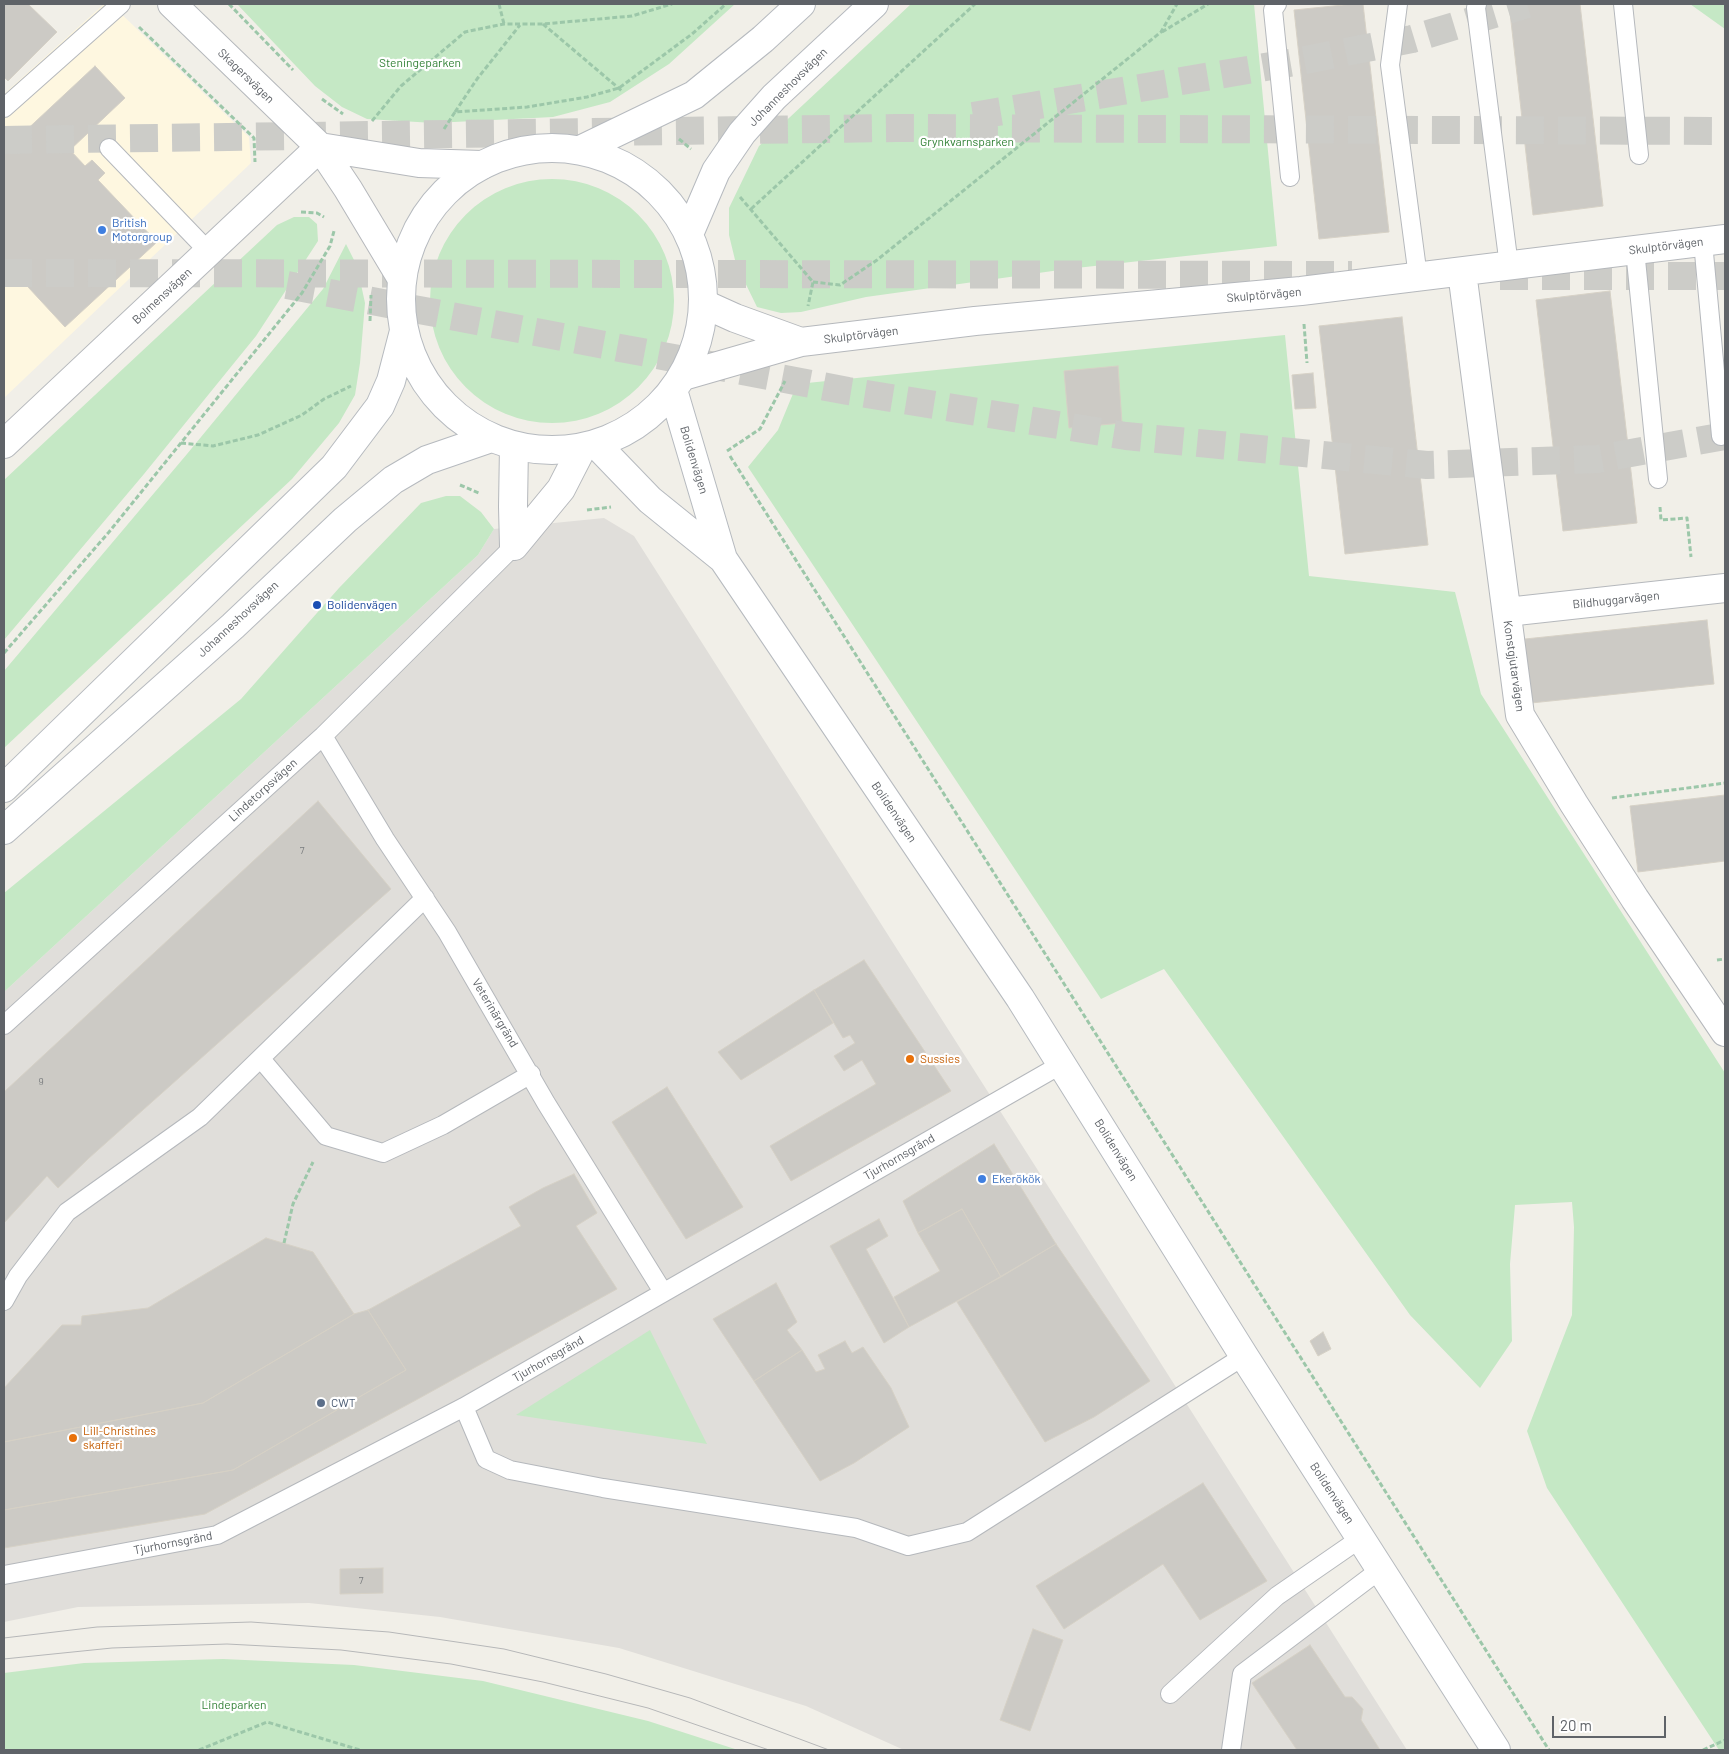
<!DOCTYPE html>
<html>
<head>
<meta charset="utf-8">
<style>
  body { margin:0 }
  #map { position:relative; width:1729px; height:1754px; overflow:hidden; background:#f1efe8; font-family:Barlow,sans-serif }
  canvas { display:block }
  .frame { position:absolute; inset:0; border:5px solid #5f6368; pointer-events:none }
  .scale { position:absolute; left:1552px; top:1716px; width:114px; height:22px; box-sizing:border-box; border:2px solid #5f6368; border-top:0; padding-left:6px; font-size:15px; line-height:18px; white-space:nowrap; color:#5f6368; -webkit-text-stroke:4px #fff; paint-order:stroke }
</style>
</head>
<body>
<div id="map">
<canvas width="1729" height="1754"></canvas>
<div class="frame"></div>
<div class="scale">20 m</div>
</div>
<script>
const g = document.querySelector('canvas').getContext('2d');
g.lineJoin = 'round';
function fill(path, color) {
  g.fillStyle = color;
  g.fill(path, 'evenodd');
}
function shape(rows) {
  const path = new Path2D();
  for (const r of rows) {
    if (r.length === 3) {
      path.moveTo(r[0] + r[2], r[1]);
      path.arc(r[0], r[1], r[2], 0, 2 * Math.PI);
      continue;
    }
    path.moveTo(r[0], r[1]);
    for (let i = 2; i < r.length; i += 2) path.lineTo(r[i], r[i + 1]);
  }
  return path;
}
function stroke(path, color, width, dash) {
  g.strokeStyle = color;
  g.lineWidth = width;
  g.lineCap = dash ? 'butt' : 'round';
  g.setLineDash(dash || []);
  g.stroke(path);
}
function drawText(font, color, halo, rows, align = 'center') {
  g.font = font + ' Barlow,sans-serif';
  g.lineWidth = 4.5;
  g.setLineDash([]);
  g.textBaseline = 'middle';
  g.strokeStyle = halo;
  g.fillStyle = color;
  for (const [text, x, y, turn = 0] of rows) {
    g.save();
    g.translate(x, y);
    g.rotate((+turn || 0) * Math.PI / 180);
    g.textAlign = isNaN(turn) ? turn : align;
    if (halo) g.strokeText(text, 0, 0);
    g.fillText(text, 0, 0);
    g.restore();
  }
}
const commercial = shape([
  [104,4,111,4,249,137,251,163,4,398,4,94]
]);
const industrial = shape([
  [604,518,634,536,1407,1750,904,1750,806,1706,619,1648,440,1617,309,1603,78,1607,4,1622,4,992,478,555,494,529]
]);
const green = shape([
  [237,4,735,4,669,64,610,102,553,117,434,123,367,119,342,107,315,86],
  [911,4,1254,4,1277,246,1067,269,866,297,801,312,781,313,757,307,736,264,729,235,729,208,759,146],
  [1690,4,1725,4,1725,29],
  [552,301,122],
  [294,217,309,217,317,224,318,241,256,336,144,474,4,640,4,480,277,225],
  [346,244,357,266,365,303,360,363,355,395,339,423,292,479,4,748,4,671,187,454,323,289],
  [1285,335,1309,576,1455,592,1481,694,1725,1073,1725,1750,1719,1750,1547,1488,1527,1431,1572,1315,1574,1227,1572,1202,1515,1205,1510,1264,1512,1341,1480,1388,1410,1315,1164,969,1101,999,748,467,778,430,797,384],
  [446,496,460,496,481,512,494,529,478,555,4,992,4,893,241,699,339,588,421,503],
  [650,1330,707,1444,516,1415],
  [223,1659,354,1665,483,1681,648,1721,738,1750,4,1750,4,1673,84,1663]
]);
const building = shape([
  [4,4,28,4,57,32,8,81,4,77,4,4],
  [1353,4,1363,4,1389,232,1319,239,1294,10,1353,4],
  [1509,4,1580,4,1603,206,1533,215,1509,4],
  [95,66,125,98,70,150,85,166,92,160,105,173,98,180,157,242,65,327,4,261,4,151,95,66],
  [1610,291,1637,523,1563,531,1536,300,1610,291],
  [1402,317,1428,545,1345,554,1319,326,1402,317],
  [1118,366,1122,423,1069,428,1064,371,1118,366],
  [1313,373,1316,408,1295,409,1292,375,1313,373],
  [1707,620,1714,684,1531,703,1525,639,1707,620],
  [1725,795,1725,861,1638,872,1630,806,1725,795],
  [318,801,391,889,89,1158,58,1188,47,1176,4,1223,4,1092,318,801],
  [864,960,951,1091,791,1181,770,1146,876,1084,862,1060,844,1071,834,1056,855,1043,850,1035,843,1038,814,990,864,960],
  [814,990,833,1023,741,1080,718,1052,814,990],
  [667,1087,743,1207,686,1239,612,1122,667,1087],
  [994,1144,1056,1244,1001,1277,962,1209,918,1233,903,1201,994,1144],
  [574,1174,597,1213,576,1226,617,1289,416,1400,205,1514,4,1548,4,1510,233,1470,406,1370,368,1310,521,1226,509,1207,543,1188,574,1174],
  [962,1209,1001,1277,909,1327,894,1297,940,1271,918,1233,962,1209],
  [879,1219,888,1236,866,1249,909,1327,884,1343,830,1246,879,1219],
  [266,1238,313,1252,354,1314,203,1403,4,1442,4,1388,62,1325,81,1325,82,1316,148,1308,266,1238],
  [1056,1244,1150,1381,1094,1417,1045,1442,957,1302,1056,1244],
  [776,1283,797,1322,787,1330,802,1350,754,1381,713,1319,776,1283],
  [368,1310,406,1370,233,1470,4,1510,4,1442,203,1403,354,1314,368,1310],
  [1323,1332,1331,1349,1318,1356,1310,1341,1323,1332],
  [845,1341,852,1353,863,1347,891,1388,909,1427,854,1463,820,1481,754,1381,802,1350,816,1372,825,1369,818,1355,845,1341],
  [1203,1483,1267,1581,1200,1620,1163,1564,1064,1629,1036,1586,1203,1483],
  [383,1568,383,1593,340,1594,340,1569,383,1568],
  [1033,1629,1063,1640,1030,1731,1000,1720,1033,1629],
  [1310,1645,1345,1697,1352,1697,1363,1709,1361,1720,1380,1750,1297,1750,1252,1683,1310,1645]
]);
const highwayTunnel = shape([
  [973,116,1295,62,1412,39,1527,4],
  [4,140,896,128,1725,131],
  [4,273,1352,275],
  [1500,276,1725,276],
  [287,285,848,391,1126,436,1427,465,1598,459,1725,436]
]);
const path = shape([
  [229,4,293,70],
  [499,4,504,24],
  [543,24,622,91],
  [139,27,254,138,255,162],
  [1162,32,1208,4],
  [322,99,343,114],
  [455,112,477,79,520,25],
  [372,121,401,86,465,32,504,24,543,24,632,16,672,4],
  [444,129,455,112,527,107,587,97,619,88,692,34,726,4],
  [679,139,691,149],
  [740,197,813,282,808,306],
  [751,209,975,4],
  [301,212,317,213,324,217],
  [813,282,840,285,877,260,1161,32,1177,4],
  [370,321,371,295],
  [1304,324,1307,363],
  [181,443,213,446,258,435,302,415,324,399,351,386],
  [727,451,760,429,785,381],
  [730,456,1549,1750],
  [460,485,479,493],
  [1660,507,1661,520,1687,518,1691,557],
  [587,510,611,507],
  [4,653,109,532,302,293,330,246,334,231],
  [1612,798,1725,783],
  [1717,960,1725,959],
  [284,1243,293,1204,313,1162],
  [199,1750,267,1722,360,1750],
  [1703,1750,1725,1740]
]);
const lane = shape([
  [1277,4,1273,10,1290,177],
  [1398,4,1390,65,1418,277],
  [1477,4,1476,8,1509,266],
  [1623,4,1639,155],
  [4,108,121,4],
  [109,148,209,252],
  [1703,242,1721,436],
  [1635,250,1658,479],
  [323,736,385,839,447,932,546,1103,663,1292],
  [4,1025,323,736,514,546],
  [261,1059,326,1136,383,1153,443,1125,531,1074],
  [4,1301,18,1276,67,1212,200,1117,425,898],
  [464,1407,486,1459,510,1470,603,1488,856,1528,908,1546,967,1532,1244,1356],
  [4,1575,217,1535,464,1407,1062,1064],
  [1170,1694,1277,1596,1361,1538],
  [1231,1750,1242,1674,1381,1569]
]);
const street = shape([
  [172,4,320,147,348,189,402,279],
  [320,147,419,163,482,165],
  [1462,272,1520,715,1574,804,1635,899,1725,1032],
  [704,304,735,318,801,342],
  [683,376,801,342,975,321,1301,291,1725,239],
  [4,444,320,147],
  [514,446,513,507,514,546],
  [514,546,561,489,582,448],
  [1507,612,1725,588]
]);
const secondary = shape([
  [552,299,151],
  [580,150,694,95,763,39,801,4],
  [689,234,716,171,742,133,774,97,874,4],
  [673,390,723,559],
  [596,444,650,500,723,559,1020,998,1244,1356,1496,1750],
  [4,788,334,467,380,406,391,381,404,331],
  [4,830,233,626,345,520,393,480,427,460,491,438]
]);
const tram = shape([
  [4,1638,97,1627,251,1622,389,1632,504,1649,606,1674,690,1698,829,1750],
  [4,1659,112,1648,227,1644,341,1650,451,1664,543,1682,648,1708,769,1750]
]);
const markers = [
  [102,230,5,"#3f7fe0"],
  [317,605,5,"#1a4fb4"],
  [910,1059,5,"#e8710a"],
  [982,1179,5,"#3f7fe0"],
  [321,1403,5,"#5c6f8a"],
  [73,1438,5,"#e8710a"]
];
const numberNames = [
  ["7",302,851],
  ["9",41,1082],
  ["7",361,1581]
];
const parkNames = [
  ["Steningeparken",420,63],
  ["Grynkvarnsparken",967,142],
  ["Lindeparken",234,1705]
];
const streetNames = [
  ["Skagersvägen",246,76,44],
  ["Johanneshovsvägen",788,87,-45],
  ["Skulptörvägen",1666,246,-7],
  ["Skulptörvägen",1264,295,-5],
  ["Bolmensvägen",162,296,-43],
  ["Skulptörvägen",861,335,-7],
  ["Bolidenvägen",694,460,73],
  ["Bildhuggarvägen",1616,600,-6],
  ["Johanneshovsvägen",238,619,-43],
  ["Konstgjutarvägen",1514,666,82],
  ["Lindetorpsvägen",263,790,-42],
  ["Bolidenvägen",894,812,56],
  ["Veterinärgränd",495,1013,59],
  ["Bolidenvägen",1116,1150,58],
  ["Tjurhornsgränd",899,1157,-30],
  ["Tjurhornsgränd",548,1359,-30],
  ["Bolidenvägen",1332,1493,57],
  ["Tjurhornsgränd",173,1543,-11]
];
const shopNames = [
  ["British",112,223],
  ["Motorgroup",112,237],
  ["Ekerökök",992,1179]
];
const transitNames = [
  ["Bolidenvägen",327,605]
];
const foodNames = [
  ["Sussies",920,1059],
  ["Lill-Christines",83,1431],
  ["skafferi",83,1445]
];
const serviceNames = [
  ["CWT",331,1403]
];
fill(commercial, '#fef7e0');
fill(industrial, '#e0deda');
fill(green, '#c5e8c5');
fill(building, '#cccac5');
stroke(building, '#d6d1c6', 1);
stroke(highwayTunnel, '#ccccc8', 28, [28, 14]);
stroke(lane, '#b5b8bc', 20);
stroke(street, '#b5b8bc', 30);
stroke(secondary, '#b6babf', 30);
stroke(path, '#9cc7a9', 3, [5, 2.5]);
stroke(lane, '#fff', 18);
stroke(street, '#fff', 28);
stroke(secondary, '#fff', 28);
stroke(tram, '#b6b7b8', 1);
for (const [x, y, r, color] of markers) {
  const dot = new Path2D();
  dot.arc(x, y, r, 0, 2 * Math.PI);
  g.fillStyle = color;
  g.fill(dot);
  stroke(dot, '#fff', 2);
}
drawText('10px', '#7a7d7f', null, numberNames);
drawText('12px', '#348238', '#fff', parkNames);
drawText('12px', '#5f6368', '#fff', streetNames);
drawText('12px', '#366cbe', '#fff', shopNames, 'left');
drawText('12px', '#164399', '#fff', transitNames, 'left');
drawText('12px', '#c56008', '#fff', foodNames, 'left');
drawText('12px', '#4e5e75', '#fff', serviceNames, 'left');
</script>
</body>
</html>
